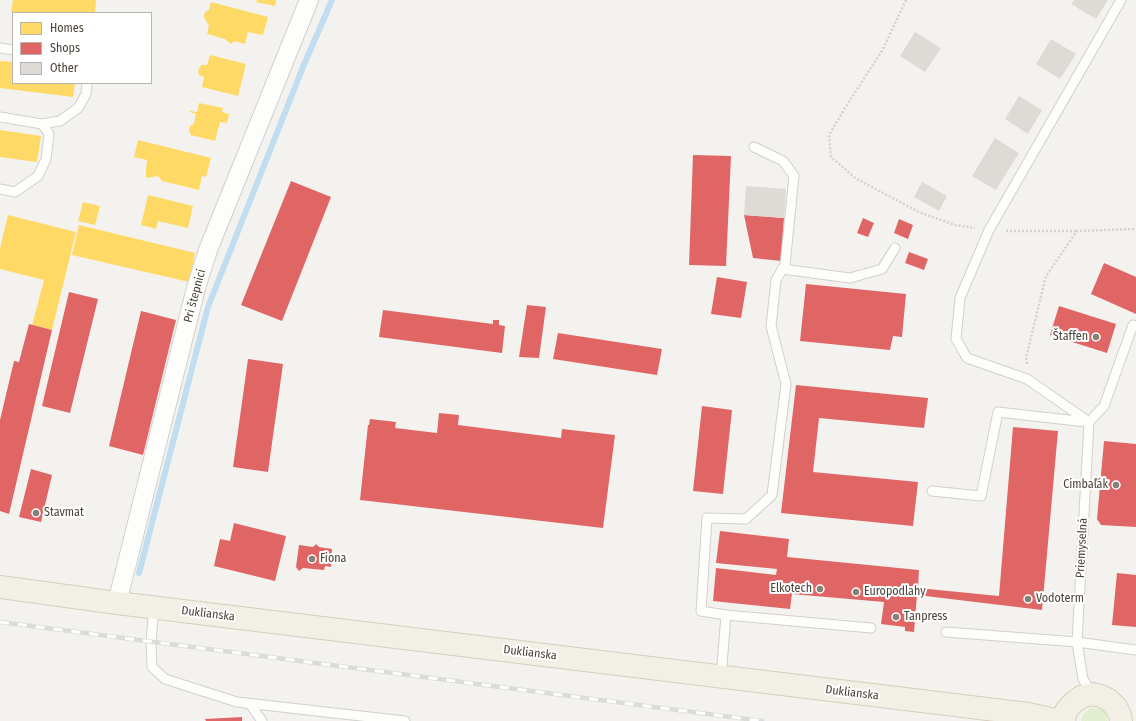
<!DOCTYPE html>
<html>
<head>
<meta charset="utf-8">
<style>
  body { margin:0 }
  #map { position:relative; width:1136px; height:721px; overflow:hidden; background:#f4f2ee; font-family:"Fira Sans Condensed",sans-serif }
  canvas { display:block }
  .legend { position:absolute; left:12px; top:12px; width:140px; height:72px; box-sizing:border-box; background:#fff; border:1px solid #b7b4b0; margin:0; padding:5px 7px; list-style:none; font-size:12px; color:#4b4439 }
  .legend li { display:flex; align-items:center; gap:8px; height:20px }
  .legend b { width:20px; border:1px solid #b7b4b0 }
</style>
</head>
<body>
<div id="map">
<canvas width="1136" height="721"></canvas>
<ul class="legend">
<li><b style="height:11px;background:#ffd966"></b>Homes</li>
<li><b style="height:11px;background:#e06666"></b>Shops</li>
<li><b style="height:11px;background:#dedbd6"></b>Other</li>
</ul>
</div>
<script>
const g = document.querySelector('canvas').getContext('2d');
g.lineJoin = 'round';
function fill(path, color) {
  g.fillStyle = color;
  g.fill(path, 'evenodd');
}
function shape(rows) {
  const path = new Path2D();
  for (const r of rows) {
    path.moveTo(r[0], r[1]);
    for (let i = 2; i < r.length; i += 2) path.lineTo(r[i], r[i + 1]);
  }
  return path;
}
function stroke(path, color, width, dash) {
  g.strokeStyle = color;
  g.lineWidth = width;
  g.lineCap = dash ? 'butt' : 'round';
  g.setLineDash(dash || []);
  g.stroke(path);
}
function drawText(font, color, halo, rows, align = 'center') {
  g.font = font + ' "Fira Sans Condensed",sans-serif';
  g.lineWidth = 4;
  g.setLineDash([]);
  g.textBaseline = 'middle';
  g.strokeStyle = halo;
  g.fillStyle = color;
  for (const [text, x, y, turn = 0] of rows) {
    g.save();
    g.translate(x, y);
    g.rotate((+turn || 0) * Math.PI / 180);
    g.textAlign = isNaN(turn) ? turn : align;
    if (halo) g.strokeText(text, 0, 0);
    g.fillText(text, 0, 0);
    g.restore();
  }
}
const green = shape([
  [1091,708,1096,708,1102,710,1106,714,1108,721,1081,721,1082,716,1086,711]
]);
const homes = shape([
  [13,0,96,0,95,13,11,12],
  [257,0,276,0,275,6,256,2],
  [211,2,268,17,263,35,248,32,245,44,234,41,231,44,225,39,207,34,209,26,204,17,205,12,209,10],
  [210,55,246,64,238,96,202,87,204,77,199,75,198,71,201,65,207,65],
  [0,61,13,62,13,83,75,83,73,97,0,88],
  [199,103,223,108,222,112,229,114,227,123,220,122,215,141,191,135,189,131,190,126,194,124,196,114,190,112,190,111,197,112],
  [0,130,41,136,37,162,0,157],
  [138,140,211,158,206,177,202,176,199,190,162,181,158,176,146,178,146,169,147,160,134,157],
  [148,195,193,206,188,228,158,221,156,229,141,225],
  [83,202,100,206,95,225,78,221],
  [8,215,76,232,52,330,32,325,44,280,0,269,0,248],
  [79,225,195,253,189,282,72,255]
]);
const shops = shape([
  [693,155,731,156,726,266,689,265],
  [291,181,331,197,282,321,241,305],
  [744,215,784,218,781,261,753,258],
  [863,218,874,223,868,237,857,233],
  [899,219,913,225,908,239,894,233],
  [909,252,928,259,924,270,905,263],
  [1104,263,1136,277,1136,314,1091,294],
  [717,277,747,282,741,318,711,314],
  [806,284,906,294,902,337,893,336,890,350,800,341],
  [69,292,98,299,70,413,42,406],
  [527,305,546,307,539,358,519,357],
  [1059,306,1116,324,1107,353,1050,335],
  [383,310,493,324,493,320,499,320,499,325,505,326,502,353,379,337],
  [141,311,176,320,143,455,109,446],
  [29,324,52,330,9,514,0,511,0,420,14,361,19,362],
  [558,333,662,349,657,375,553,359],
  [248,359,283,364,268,472,233,467],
  [796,385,928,398,924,428,819,418,813,472,918,482,913,526,781,513],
  [702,406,732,410,723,494,693,491],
  [439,413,459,415,458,425,561,438,562,429,615,435,603,528,360,500,368,425,369,425,370,419,396,422,395,428,437,433],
  [1013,427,1058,431,1042,610,917,595,914,632,905,631,905,627,881,624,884,602,792,594,790,609,713,601,716,568,776,575,777,569,716,563,720,531,789,539,787,557,919,570,918,588,999,596],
  [1104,441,1136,444,1136,527,1101,525,1097,519],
  [31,469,52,475,41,522,19,517],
  [234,523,286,536,275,581,214,566,220,539,230,541],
  [316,544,319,547,332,549,331,567,325,566,324,570,303,568,299,571,296,567,299,545,313,547],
  [1117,573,1136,575,1136,627,1112,625],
  [242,717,242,721,206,721,205,719]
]);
const stream = shape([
  [139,573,208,307,303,67,332,0]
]);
const building = shape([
  [1074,0,1108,0,1096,19,1071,4],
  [915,32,941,48,925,72,900,56],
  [1051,39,1076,54,1060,79,1036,64],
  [1019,96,1042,110,1028,134,1005,119],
  [995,138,1019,153,996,190,972,176],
  [922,182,947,196,939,211,914,197],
  [746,186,786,189,784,218,744,215]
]);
const path = shape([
  [906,0,883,49,845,108,829,135,831,157,855,178,919,212,955,225,975,228],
  [1006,231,1077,231],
  [1027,364,1026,358,1046,276,1077,231,1136,229]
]);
const service = shape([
  [0,48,13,50],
  [0,117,42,124,49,134,46,159,38,176,15,192,0,189],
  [42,124,60,121,78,108,86,94,87,83],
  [782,269,850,278,882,269,895,248],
  [1089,422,1027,379,967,358,956,339,960,298,989,230,1121,0],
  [1089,422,1077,642,1083,679,1092,694],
  [1089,422,1104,406,1133,325],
  [932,491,981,496,998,412,1086,422],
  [154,607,151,642,152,667,165,679,237,702,405,721],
  [726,615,871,628],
  [946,632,1077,642,1136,650],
  [721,677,726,615,701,611,707,518,746,519,772,495,786,384,771,326,776,280,785,265,794,176,783,161,754,147],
  [250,704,262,721]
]);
const minor = shape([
  [117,603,196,288,208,250,309,0]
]);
const primary = shape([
  [0,587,117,603,1028,714,1060,721],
  [1064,721,1066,711,1073,703,1081,697,1092,694,1101,696,1109,700,1116,707,1120,715,1121,721]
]);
const rail = shape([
  [0,622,762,721]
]);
const markers = [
  [1096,337,4,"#868178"],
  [1116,485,4,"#868178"],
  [36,513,4,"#868178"],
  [312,559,4,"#868178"],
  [820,589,4,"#868178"],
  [856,592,4,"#868178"],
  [1028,599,4,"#868178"],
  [896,617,4,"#868178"]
];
const streetNames = [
  ["Pri štepnici",195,296,-75],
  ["Priemyselná",1082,548,-87],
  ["Duklianska",208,614,7],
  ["Duklianska",530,653,7],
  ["Duklianska",852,693,7]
];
const poiNames = [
  ["Štaffen",1088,337,"right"],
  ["Cimbaľák",1108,485,"right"],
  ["Stavmat",44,513],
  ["Fiona",320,559],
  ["Elkotech",812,589,"right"],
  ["Europodlahy",864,592],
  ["Vodoterm",1036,599],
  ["Tanpress",904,617]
];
fill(green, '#e1eecf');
fill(homes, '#ffd966');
fill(shops, '#e06666');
stroke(stream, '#c0ddf1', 6);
fill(building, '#dedbd6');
stroke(service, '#d2d0cb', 11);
stroke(minor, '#d2d0cb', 20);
stroke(primary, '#d6cebb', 24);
stroke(path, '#d3d2cc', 2.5, [2, 2]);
stroke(service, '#fdfdfc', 9);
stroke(minor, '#fdfdfc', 18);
stroke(primary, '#f2efe6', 22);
stroke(rail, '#dbdbda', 4.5);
stroke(rail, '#fff', 3, [9]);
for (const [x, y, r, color] of markers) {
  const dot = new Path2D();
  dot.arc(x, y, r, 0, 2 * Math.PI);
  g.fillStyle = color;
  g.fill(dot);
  stroke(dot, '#fff', 1.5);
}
drawText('12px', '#4b4439', '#fff', streetNames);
drawText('12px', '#4b4439', '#fff', poiNames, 'left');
</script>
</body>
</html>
